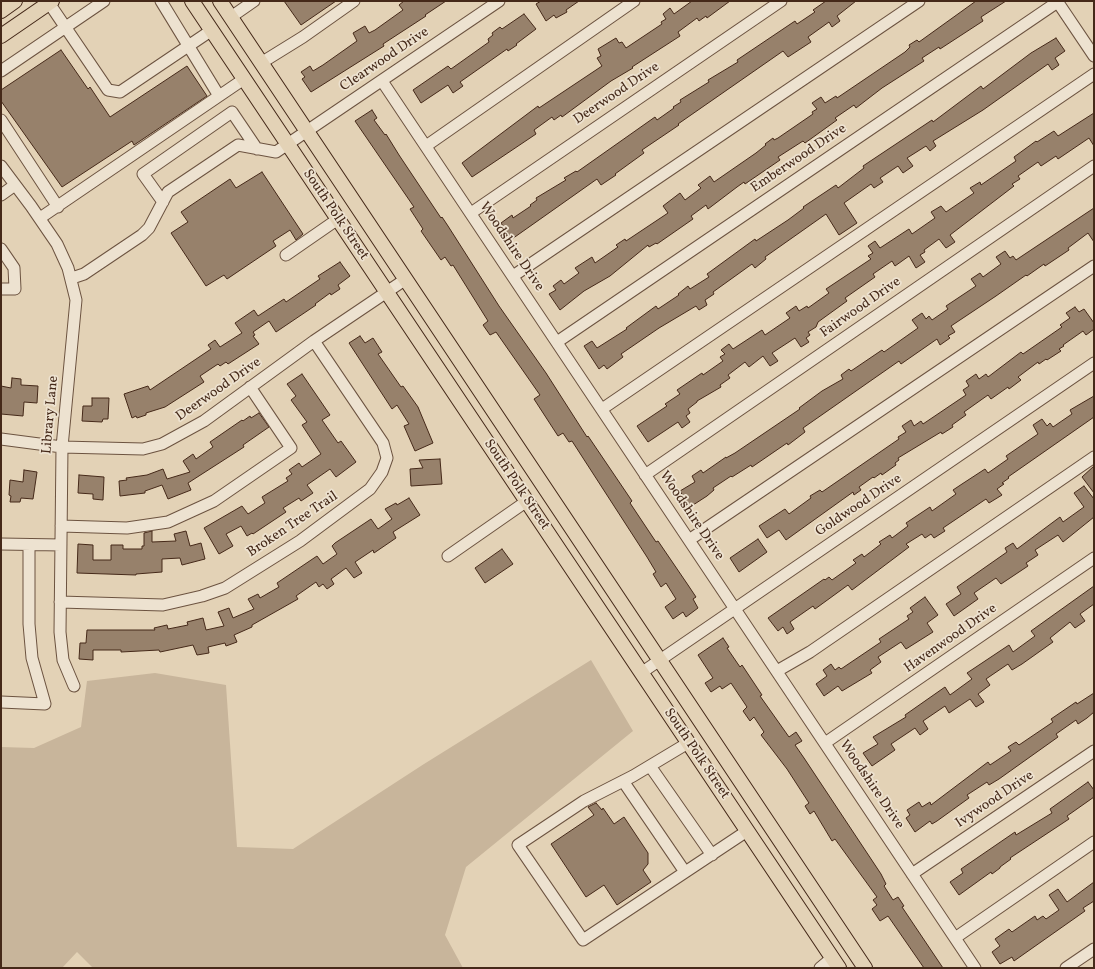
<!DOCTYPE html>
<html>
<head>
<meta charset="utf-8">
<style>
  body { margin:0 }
  #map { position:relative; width:1095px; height:969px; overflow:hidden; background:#e3d2b6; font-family:Vollkorn,serif }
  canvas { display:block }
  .frame { position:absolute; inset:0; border:2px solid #452919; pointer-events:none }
</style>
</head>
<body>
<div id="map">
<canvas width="1095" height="969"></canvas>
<div class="frame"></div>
</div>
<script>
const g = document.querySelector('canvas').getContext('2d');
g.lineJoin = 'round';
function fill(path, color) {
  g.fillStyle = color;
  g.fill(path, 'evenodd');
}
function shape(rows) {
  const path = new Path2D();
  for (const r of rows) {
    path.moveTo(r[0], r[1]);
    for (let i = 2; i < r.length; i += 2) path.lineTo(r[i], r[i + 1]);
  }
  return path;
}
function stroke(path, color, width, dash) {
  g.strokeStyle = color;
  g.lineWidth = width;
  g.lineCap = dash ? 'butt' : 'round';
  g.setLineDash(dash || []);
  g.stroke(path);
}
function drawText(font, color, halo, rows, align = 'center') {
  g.font = font + ' Vollkorn,serif';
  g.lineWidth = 3.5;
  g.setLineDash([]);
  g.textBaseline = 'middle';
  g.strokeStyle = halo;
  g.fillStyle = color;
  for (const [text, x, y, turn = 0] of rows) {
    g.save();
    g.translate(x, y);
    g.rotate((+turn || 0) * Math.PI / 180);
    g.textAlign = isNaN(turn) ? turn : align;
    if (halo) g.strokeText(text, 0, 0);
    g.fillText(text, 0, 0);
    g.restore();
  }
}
const green = shape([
  [591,660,633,731,466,867,445,935,463,968,93,968,77,952,62,968,1,968,1,747,34,748,81,727,87,681,155,673,226,685,237,847,293,849,424,764]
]);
const building = shape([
  [284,1,336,1,301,25,284,1],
  [404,1,446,1,425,15,426,16,383,44,384,46,311,92,302,79,305,77,301,72,310,66,313,71,323,65,357,41,353,33,365,26,369,33,375,30,403,10,399,5,404,1],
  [541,1,579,1,566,10,567,12,556,18,554,15,546,21,536,4,541,1],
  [692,1,730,1,707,18,706,16,699,21,697,18,678,32,680,36,632,67,633,68,611,81,562,117,561,115,554,120,552,117,534,130,536,134,472,177,462,163,538,106,539,108,602,66,597,58,601,56,598,49,616,38,619,43,622,42,626,48,662,24,661,22,666,19,663,14,670,8,674,14,692,1],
  [826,1,856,1,837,16,840,21,832,27,829,22,808,37,811,42,788,57,783,51,678,124,679,125,642,150,644,153,615,174,616,175,601,185,597,179,512,239,501,223,512,215,513,218,531,206,530,205,537,200,536,198,566,180,564,178,576,171,577,172,655,117,657,120,674,108,673,107,681,102,680,100,709,82,708,80,738,62,737,60,795,21,797,24,815,12,813,10,826,1],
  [976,1,1006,1,981,17,983,21,940,49,939,47,922,58,924,61,882,88,856,108,854,105,835,118,837,120,805,143,803,141,778,157,780,160,745,184,744,182,737,187,708,209,706,205,691,216,693,219,657,244,656,243,649,247,648,245,610,276,584,291,560,310,549,294,556,290,553,286,561,280,564,284,579,273,575,268,592,257,595,263,618,247,616,245,625,239,626,241,668,213,663,206,680,193,685,200,701,188,698,185,710,176,714,182,756,153,766,145,765,144,773,138,774,140,778,138,813,114,812,112,817,109,812,103,821,97,825,103,836,96,837,98,905,52,910,47,909,45,917,40,919,42,976,1],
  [524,14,536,29,516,44,517,45,508,51,507,49,460,82,463,86,453,93,448,85,421,103,413,90,448,66,451,69,489,42,488,39,493,35,492,33,500,27,502,29,524,14],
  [1056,38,1065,51,1055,58,1059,65,1052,70,1048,64,983,110,933,141,936,146,930,151,926,146,907,158,913,166,903,173,898,166,880,178,883,182,874,188,871,184,844,203,857,223,839,235,826,214,765,257,766,259,755,268,752,264,713,292,714,294,705,300,707,305,699,310,696,306,659,328,621,354,623,357,607,369,604,365,599,369,584,346,592,341,597,348,627,329,626,328,656,306,658,309,679,295,678,294,688,286,690,289,709,277,707,274,755,239,756,241,788,220,804,208,803,207,836,185,838,188,864,168,863,166,932,120,933,122,981,86,983,89,1031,53,1056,38],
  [61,50,88,89,90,87,110,117,187,66,207,96,134,145,132,141,62,187,1,101,1,90,61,50],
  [372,110,377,118,374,120,385,135,386,134,399,155,441,218,442,217,448,226,499,306,546,373,587,437,588,436,632,501,630,503,656,542,658,541,688,585,696,597,693,599,698,608,686,617,683,612,673,619,665,607,676,599,666,583,661,587,653,574,656,572,647,557,572,441,569,442,563,433,558,436,534,399,540,395,496,332,490,335,483,325,488,321,453,265,451,266,445,257,441,260,421,231,423,229,410,209,414,207,355,121,372,110],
  [1094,113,1094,146,1089,138,1058,159,1056,156,1041,166,1038,162,1018,176,1020,179,1012,184,1014,186,950,235,955,242,946,248,939,239,924,250,925,252,920,255,925,262,916,268,909,256,895,266,892,261,873,274,875,277,845,298,847,301,818,322,816,327,808,332,810,335,806,338,809,342,801,347,795,338,772,353,778,361,770,366,763,356,749,367,745,362,728,375,730,378,720,385,721,387,697,401,697,402,688,409,690,413,686,416,690,422,682,428,678,422,648,442,637,426,667,406,665,404,680,394,677,390,702,373,703,375,723,361,720,357,725,354,721,350,729,344,733,349,762,330,765,335,790,318,786,313,796,306,799,311,807,306,808,308,829,293,826,289,871,259,868,256,873,253,868,246,875,241,880,248,909,229,912,234,935,218,931,212,941,206,946,212,974,193,970,188,980,182,981,185,1016,161,1014,157,1036,141,1037,142,1054,131,1058,136,1094,113],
  [262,172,303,234,296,240,290,230,273,241,276,246,227,279,224,275,206,286,171,233,188,222,181,212,230,179,236,188,262,172],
  [1094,208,1094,242,1088,233,1068,248,1069,250,1045,266,1044,264,1027,276,1026,275,996,296,951,326,955,332,948,336,950,338,940,345,937,339,901,364,899,361,803,428,805,432,788,445,787,443,752,467,751,465,732,477,731,476,713,488,714,490,707,496,690,507,680,491,695,482,692,476,701,470,703,473,726,457,726,458,735,453,800,409,799,408,822,391,843,379,841,375,849,369,851,371,882,350,884,352,918,328,912,320,922,313,926,319,929,316,932,320,948,309,946,306,976,286,971,279,980,273,983,277,1001,264,996,257,1005,251,1010,258,1013,256,1016,260,1094,208],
  [340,262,350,276,338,285,340,289,331,295,330,293,315,304,316,305,276,332,269,321,253,332,255,335,253,336,259,344,228,364,226,362,220,366,218,364,200,376,204,382,165,407,146,413,146,415,137,418,136,416,132,418,124,394,148,386,150,390,211,349,208,345,215,340,220,347,242,333,235,323,254,310,258,316,284,299,286,302,320,279,318,276,340,262],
  [1075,307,1079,312,1084,309,1094,323,1094,329,1086,335,1083,331,1063,345,1064,346,1059,349,1061,351,1047,360,1046,359,1039,364,1038,362,1018,377,1021,380,1009,389,1008,387,991,399,988,395,964,412,966,415,952,425,953,427,942,434,941,432,898,458,899,460,895,463,896,465,882,475,881,473,874,478,873,477,859,487,861,490,854,495,853,492,786,540,779,530,767,538,759,526,785,509,789,514,811,498,810,496,820,490,822,492,899,439,898,437,906,432,902,426,911,420,914,426,921,421,923,424,966,395,963,390,969,386,966,381,976,374,979,379,986,374,988,377,1021,352,1023,354,1062,327,1060,325,1070,318,1066,313,1075,307],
  [360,336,365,343,373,338,382,352,378,354,401,387,403,386,418,407,433,443,415,451,404,426,409,424,397,405,392,409,349,343,360,336],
  [302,374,330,415,322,420,338,443,341,441,356,462,336,477,330,469,307,485,313,493,301,501,299,498,283,508,286,512,253,534,252,533,247,536,241,526,226,534,233,546,219,554,204,528,242,506,248,514,265,503,262,497,288,481,286,478,292,474,289,470,299,463,302,467,321,454,302,425,307,422,291,400,296,396,287,384,302,374],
  [12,378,21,379,21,385,38,386,37,403,24,402,23,416,1,414,1,386,11,388,12,378],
  [1094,396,1094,417,1008,477,1009,478,1002,483,1004,484,997,489,1002,495,989,503,986,499,943,528,945,531,934,538,931,534,925,538,922,534,906,544,909,547,852,590,848,585,815,609,813,606,790,622,794,629,787,634,783,627,778,631,768,618,824,579,825,580,829,577,832,580,856,563,853,560,862,554,864,557,881,544,879,542,890,535,892,538,908,526,906,523,930,507,932,511,956,494,953,490,962,484,985,469,988,473,1008,459,1006,456,1038,434,1033,425,1042,419,1047,426,1050,423,1053,427,1072,414,1070,410,1094,396],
  [92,398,109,398,108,419,103,419,102,422,82,421,83,406,92,406,92,398],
  [259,413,269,427,243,445,244,447,188,483,191,490,168,499,162,485,145,491,145,493,120,496,119,481,127,480,126,478,147,475,163,469,167,479,190,472,183,461,193,454,196,459,213,447,210,442,242,420,243,421,250,416,251,418,259,413],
  [440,459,442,484,411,486,410,469,423,468,419,460,440,459],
  [1094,466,1094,493,1082,477,1094,466],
  [24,470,37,472,33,499,21,498,20,502,10,502,11,496,9,495,10,480,23,482,24,470],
  [79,475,104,477,103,500,93,499,93,494,78,493,79,475],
  [1084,486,1094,499,1094,517,1063,542,1058,535,1035,550,1038,555,1026,563,1028,566,1001,584,996,578,974,593,978,599,954,616,946,604,961,594,957,587,1007,552,1005,548,1013,543,1017,549,1060,517,1063,522,1084,507,1074,493,1084,486],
  [409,498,420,515,393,532,396,538,374,553,373,550,355,562,362,573,354,578,346,568,331,579,334,584,327,589,323,584,319,587,316,582,296,596,298,599,252,625,252,627,234,635,237,642,226,646,225,643,208,647,209,653,197,655,193,645,160,652,159,650,121,652,121,650,93,650,93,660,79,659,80,643,86,643,87,630,155,630,154,628,167,625,168,629,188,625,187,622,203,618,206,630,224,626,218,612,229,608,233,618,254,609,248,599,258,594,260,598,279,587,277,583,317,556,323,564,337,554,332,546,335,543,371,519,378,529,392,519,385,509,396,503,397,505,409,498],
  [152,531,152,542,176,541,174,534,186,531,190,546,201,543,205,559,182,565,180,558,162,559,162,572,136,574,136,575,77,573,78,544,93,545,93,560,111,560,111,545,123,545,123,549,142,549,142,546,144,546,144,533,152,531],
  [758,539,767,552,739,572,730,558,758,539],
  [502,549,513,564,485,583,475,568,502,549],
  [1094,586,1094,604,1080,614,1085,621,1075,628,1070,622,1050,638,1053,642,1022,664,1012,670,1008,664,986,679,990,685,978,694,984,702,976,707,970,699,949,713,945,706,923,721,928,729,920,735,915,728,891,744,895,750,872,766,863,753,878,744,873,737,906,717,905,715,945,687,950,695,972,679,967,673,1009,645,1013,652,1035,636,1031,631,1094,586],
  [925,597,938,615,927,623,933,632,906,649,901,642,878,657,881,662,870,670,872,673,842,691,838,686,824,696,816,684,827,676,823,670,831,664,835,670,839,667,841,669,881,642,879,639,909,619,907,616,913,612,910,608,925,597],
  [723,638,729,647,727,648,740,667,742,665,762,695,760,696,789,737,796,732,802,741,795,745,804,758,881,874,886,884,884,886,893,900,898,897,904,906,902,907,943,968,924,968,888,916,880,921,872,909,877,905,873,900,877,897,835,839,832,841,814,811,810,814,805,806,809,803,787,769,761,735,764,732,754,717,750,721,743,711,747,707,731,683,722,689,720,686,711,692,705,683,713,678,698,655,723,638],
  [1094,693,1094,712,1087,718,1078,724,1076,720,1056,734,1058,737,999,779,989,785,987,782,967,795,969,798,937,821,932,824,930,821,915,832,906,818,910,815,907,810,919,802,922,807,930,802,931,805,988,762,990,765,1011,751,1008,747,1016,742,1019,745,1053,722,1051,719,1076,702,1077,704,1094,693],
  [1088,782,1094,790,1094,797,1067,816,1069,819,1010,858,1011,859,1000,867,1000,868,992,874,991,872,959,895,950,882,963,873,961,869,1015,832,1016,835,1052,813,1050,809,1088,782],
  [596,803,602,810,603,808,614,824,624,817,648,853,648,864,643,870,651,882,617,905,604,885,586,897,551,844,594,815,588,807,596,803],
  [1094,882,1094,901,1083,908,1085,911,1014,961,1012,957,1000,964,992,952,1000,946,995,939,1009,929,1012,932,1035,916,1037,920,1043,916,1046,919,1059,910,1049,895,1058,889,1067,902,1094,882]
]);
const minor = shape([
  [161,1,219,96],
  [1057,1,1094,56],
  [49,3,108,90,120,92,212,30],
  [231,17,254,1],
  [261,63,303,37,354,1],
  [1,71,104,1],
  [382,81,975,968],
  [1,120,58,207],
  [426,146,634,1],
  [1,166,31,206,57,244,68,268,76,300,62,447,60,632,63,660,74,686],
  [1,195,15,185],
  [163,202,143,174,232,112,257,149],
  [471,213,781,1],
  [40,218,244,79],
  [1,249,14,268,15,289,1,289],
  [286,255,338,219],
  [513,276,919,1],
  [72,278,84,274,142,235,149,228,168,192,238,145,276,152,499,1],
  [557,342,1059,1],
  [602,409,1094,74],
  [1,439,62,447,143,449,162,444,204,421,314,341,406,279],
  [645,475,1094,166],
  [61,526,127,528,168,522,214,501,291,448,250,387],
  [689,540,1094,266],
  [1,544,61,545],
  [448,556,527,501],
  [60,602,163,605,202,596,225,588,300,541,370,489,382,472,387,458,383,443,314,341],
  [777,671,810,652,1094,457],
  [641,673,1094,363],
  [1,702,45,704,32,658,29,624,29,545],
  [688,743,633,776,584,801,518,845,583,940,747,831],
  [825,743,1094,558],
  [650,766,712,855],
  [623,781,685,872],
  [912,874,1094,751],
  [955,938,1094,842],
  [820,968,832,958],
  [1066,968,1094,949]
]);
const major = shape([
  [192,1,839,968],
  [220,1,865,968],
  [1,11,15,1],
  [1,36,52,1]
]);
const streetNames = [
  ["Clearwood Drive",385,60,-34],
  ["Deerwood Drive",617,94,-34],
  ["Emberwood Drive",799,159,-34],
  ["South Polk Street",335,215,56],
  ["Woodshire Drive",511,247,56],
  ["Fairwood Drive",861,308,-35],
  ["Deerwood Drive",219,390,-35],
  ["Library Lane",51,415,-85],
  ["South Polk Street",516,485,56],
  ["Goldwood Drive",859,506,-34],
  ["Woodshire Drive",691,516,56],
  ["Broken Tree Trail",293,525,-34],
  ["Havenwood Drive",951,639,-35],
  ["South Polk Street",696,754,56],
  ["Woodshire Drive",871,785,56],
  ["Ivywood Drive",995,800,-34]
];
fill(green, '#c8b59b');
fill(building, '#97816b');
stroke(building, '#452919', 1);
stroke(minor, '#6c5340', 13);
stroke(major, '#452919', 16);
stroke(minor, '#ede2d0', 11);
stroke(major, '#e3d2b6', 14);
drawText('14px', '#452919', '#ede2d0', streetNames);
</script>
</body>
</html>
